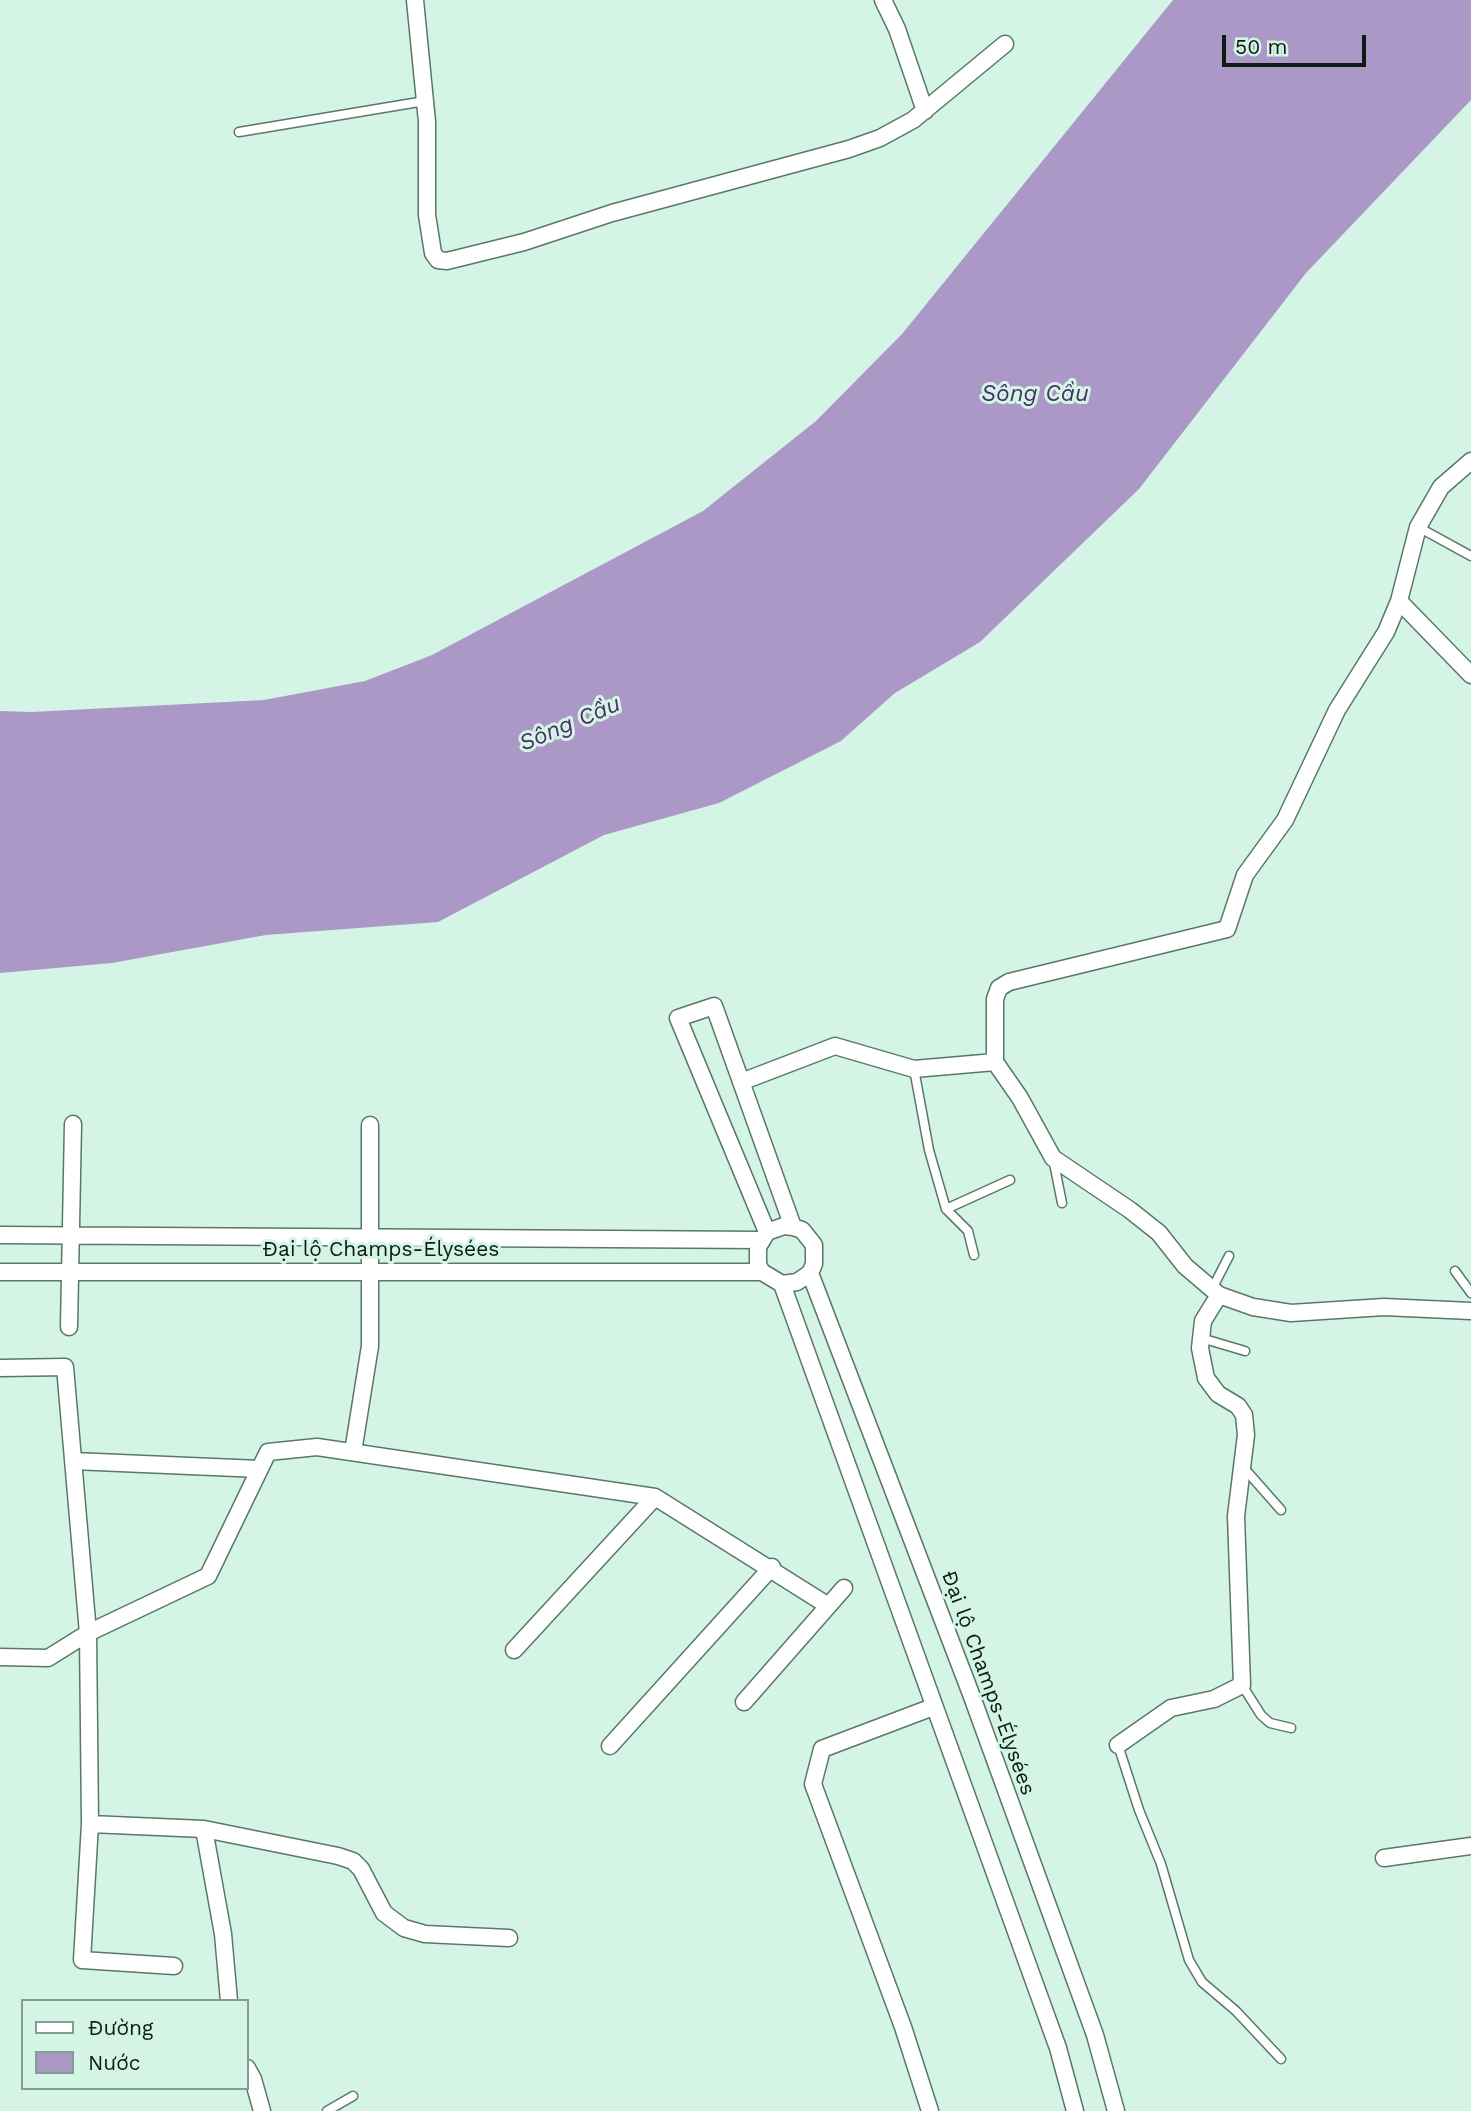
<!DOCTYPE html>
<html>
<head>
<meta charset="utf-8">
<style>
  body { margin:0 }
  #map { position:relative; width:1471px; height:2111px; overflow:hidden; background:#d4f5e5; font-family:"Work Sans",sans-serif }
  canvas { display:block }
  .legend { position:absolute; left:21px; top:1999px; width:228px; height:91px; box-sizing:border-box; background:#d4f5e5; border:2px solid #859d91; margin:0; padding:9px 12px; list-style:none; font-size:21px; color:#0e1a14 }
  .legend li { display:flex; align-items:center; gap:14px; height:35px }
  .legend b { width:35px; border:2px solid #859d91 }
  .scale { position:absolute; left:1222px; top:35px; width:144px; height:32px; box-sizing:border-box; border:4px solid #0e1a14; border-top:0; padding-left:9px; font-size:21px; line-height:24px; white-space:nowrap; color:#0e1a14; -webkit-text-stroke:5px #d4f5e5; paint-order:stroke }
</style>
</head>
<body>
<div id="map">
<canvas width="1471" height="2111"></canvas>
<ul class="legend">
<li><b style="height:9px;background:#fff"></b>Đường</li>
<li><b style="height:19px;background:#ab98c7"></b>Nước</li>
</ul>
<div class="scale">50 m</div>
</div>
<script>
const g = document.querySelector('canvas').getContext('2d');
g.lineJoin = 'round';
function fill(path, color) {
  g.fillStyle = color;
  g.fill(path, 'evenodd');
}
function shape(rows) {
  const path = new Path2D();
  for (const r of rows) {
    path.moveTo(r[0], r[1]);
    for (let i = 2; i < r.length; i += 2) path.lineTo(r[i], r[i + 1]);
  }
  return path;
}
function stroke(path, color, width, dash) {
  g.strokeStyle = color;
  g.lineWidth = width;
  g.lineCap = dash ? 'butt' : 'round';
  g.setLineDash(dash || []);
  g.stroke(path);
}
function drawText(font, color, halo, rows, align = 'center') {
  g.font = font + ' "Work Sans",sans-serif';
  g.lineWidth = 6;
  g.setLineDash([]);
  g.textBaseline = 'middle';
  g.strokeStyle = halo;
  g.fillStyle = color;
  for (const [text, x, y, turn = 0] of rows) {
    g.save();
    g.translate(x, y);
    g.rotate((+turn || 0) * Math.PI / 180);
    g.textAlign = isNaN(turn) ? turn : align;
    if (halo) g.strokeText(text, 0, 0);
    g.fillText(text, 0, 0);
    g.restore();
  }
}
const water = shape([
  [1173,0,1471,0,1471,100,1306,273,1139,489,980,642,895,693,841,741,719,803,604,835,438,922,266,935,112,963,0,973,0,711,31,712,264,700,365,681,432,655,703,511,816,421,902,334]
]);
const service = shape([
  [239,132,425,101],
  [1418,527,1471,556],
  [914,1069,929,1150,946,1209,968,1231,974,1255],
  [1053,1158,1062,1203],
  [946,1209,1010,1180],
  [1455,1271,1471,1293],
  [1212,1289,1229,1256],
  [1201,1338,1245,1351],
  [1244,1468,1281,1510],
  [1242,1685,1261,1715,1270,1723,1291,1728],
  [1118,1745,1139,1810,1161,1864,1189,1960,1202,1982,1236,2011,1281,2059],
  [327,2111,353,2096]
]);
const minor = shape([
  [415,0,427,122,427,215,433,253,438,260,447,261,524,242,612,213,849,149,880,138,913,120,1005,44],
  [883,0,897,29,925,111],
  [1399,601,1471,675],
  [995,1062,995,999,999,988,1009,982,1227,929,1245,875,1285,820,1337,710,1386,632,1399,601,1418,527,1441,487,1471,461],
  [741,1082,835,1046,914,1069,995,1062,1020,1098,1053,1158,1130,1210,1159,1233,1185,1266,1219,1295,1253,1307,1291,1313,1384,1307,1471,1311],
  [767,1232,678,1018,714,1006,793,1227,802,1230,814,1245,814,1264,810,1273,797,1282,782,1284,762,1272,758,1265,758,1247,767,1232,784,1226,793,1227],
  [0,1235,761,1240],
  [0,1272,762,1272],
  [810,1273,971,1694,1095,2035,1116,2111],
  [782,1284,1058,2048,1075,2111],
  [69,1327,73,1124],
  [0,1368,65,1367,88,1633,90,1824,82,1960,174,1966],
  [353,1452,370,1346,370,1125],
  [73,1461,260,1469],
  [514,1650,655,1497],
  [0,1657,48,1658,88,1633,208,1576,268,1452,317,1447,655,1497,827,1605],
  [744,1702,844,1588],
  [1118,1745,1171,1708,1214,1699,1242,1685,1236,1516,1246,1435,1244,1415,1238,1406,1218,1394,1206,1378,1200,1348,1203,1321,1219,1295],
  [610,1746,772,1567],
  [90,1824,204,1829,338,1856,353,1861,361,1869,384,1913,404,1928,425,1934,509,1938],
  [204,1829,223,1934,229,2001],
  [1384,1858,1471,1846],
  [247,2068,253,2079,262,2111],
  [930,2111,903,2027,813,1784,822,1749,933,1707]
]);
const streetNames = [
  ["Đại lộ Champs-Élysées",381,1250],
  ["Đại lộ Champs-Élysées",988,1683,70]
];
const waterNames = [
  ["Sông Cầu",1035,394],
  ["Sông Cầu",570,724,-23]
];
fill(water, '#ab98c7');
stroke(service, '#5a7769', 11);
stroke(minor, '#5a7769', 19);
stroke(service, '#fff', 8);
stroke(minor, '#fff', 16);
drawText('21px', '#0e1a14', '#d4f5e5', streetNames);
drawText('italic 23px', '#492e68', '#d4f5e5', waterNames);
</script>
</body>
</html>
